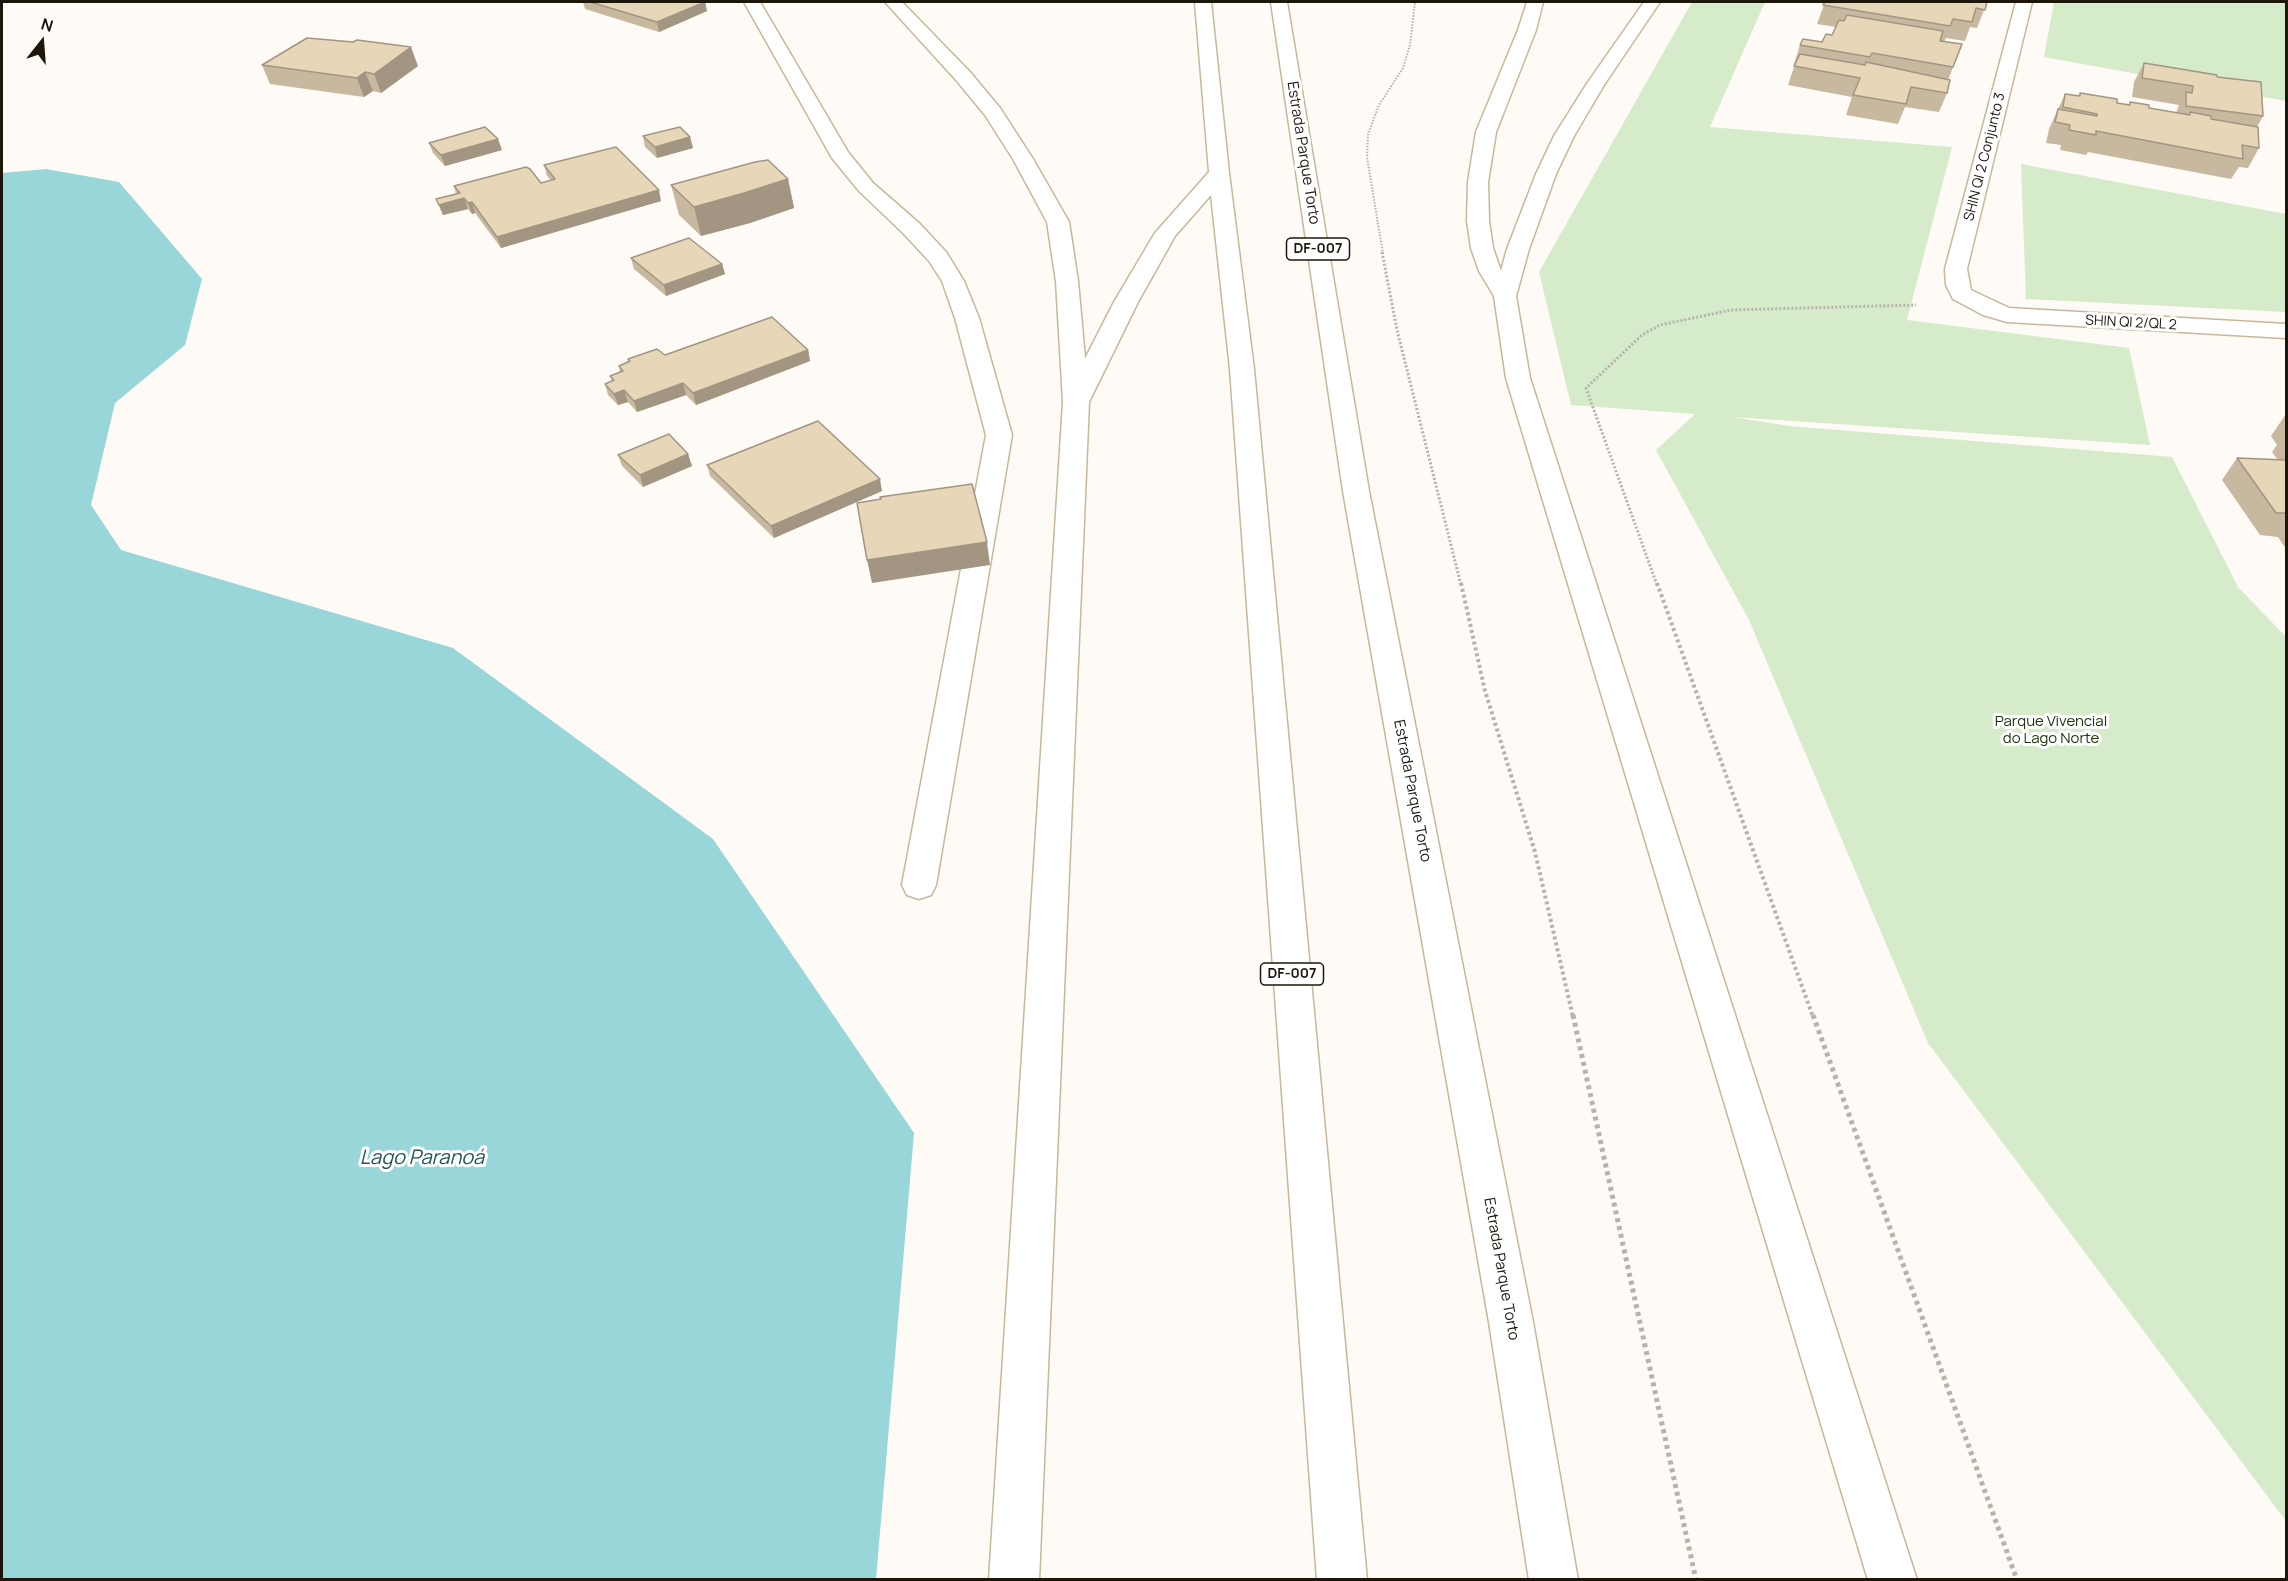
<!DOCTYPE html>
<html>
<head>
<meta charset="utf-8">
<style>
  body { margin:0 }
  #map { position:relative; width:2288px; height:1581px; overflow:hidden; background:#fefaf5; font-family:Manrope,sans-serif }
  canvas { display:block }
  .frame { position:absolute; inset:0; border:3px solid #1c160b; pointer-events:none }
  .north { position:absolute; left:12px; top:12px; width:60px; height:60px; -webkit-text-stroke:4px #fff; paint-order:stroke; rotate:17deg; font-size:16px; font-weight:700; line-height:24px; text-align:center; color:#1c160b }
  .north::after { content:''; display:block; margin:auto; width:21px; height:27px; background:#1c160b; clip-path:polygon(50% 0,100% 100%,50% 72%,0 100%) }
</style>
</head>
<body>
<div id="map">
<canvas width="2288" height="1581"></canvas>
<div class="frame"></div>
<div class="north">N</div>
</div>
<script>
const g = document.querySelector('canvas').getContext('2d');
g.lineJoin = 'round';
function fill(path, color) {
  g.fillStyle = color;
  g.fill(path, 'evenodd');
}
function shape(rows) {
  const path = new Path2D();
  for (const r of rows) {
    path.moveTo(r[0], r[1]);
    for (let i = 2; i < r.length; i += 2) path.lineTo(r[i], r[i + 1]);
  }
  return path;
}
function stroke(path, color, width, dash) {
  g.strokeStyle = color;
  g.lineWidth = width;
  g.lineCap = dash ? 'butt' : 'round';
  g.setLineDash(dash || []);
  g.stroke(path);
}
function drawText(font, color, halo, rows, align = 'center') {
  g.font = font + ' Manrope,sans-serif';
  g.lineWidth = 6;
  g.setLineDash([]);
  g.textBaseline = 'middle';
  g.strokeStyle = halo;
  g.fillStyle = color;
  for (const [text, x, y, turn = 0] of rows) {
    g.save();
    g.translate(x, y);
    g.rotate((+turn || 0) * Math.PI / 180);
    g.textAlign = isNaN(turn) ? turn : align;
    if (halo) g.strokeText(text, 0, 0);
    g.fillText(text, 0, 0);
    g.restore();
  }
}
const green = shape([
  [1692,2,1765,2,1710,127,1952,147,1907,320,2129,348,2150,445,1733,417,1789,426,2172,457,2238,587,2286,637,2286,1521,1928,1043,1749,620,1656,450,1695,414,1571,405,1539,272],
  [2054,2,2286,2,2286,101,2044,57],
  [2021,164,2286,214,2286,312,2026,299]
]);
const water = shape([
  [46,169,119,182,202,279,185,345,115,403,91,505,121,550,453,648,713,839,914,1133,876,1579,2,1579,2,173]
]);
const pathFar3 = shape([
  [1383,254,1367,157,1368,134,1379,105,1403,68,1410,45,1415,2]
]);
const pathFar2 = shape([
  [1382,252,1397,330,1461,585],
  [1657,585,1586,388,1642,335,1660,325,1731,310,1916,305]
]);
const pathFar1 = shape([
  [1461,583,1485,691,1535,852,1573,1017],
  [1657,583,1813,1017]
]);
const path = shape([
  [1573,1015,1696,1580],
  [1813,1015,2017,1580]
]);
const minor = shape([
  [744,2,760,2,848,152,873,183,920,224,946,252,964,281,979,318,1012,435,936,885,931,895,919,899,907,895,902,885,986,435,955,318,942,281,929,261,904,234,859,191,832,158,744,2],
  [2016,2,2032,2,1967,269,1971,290,2009,308,2286,324,2286,338,2007,322,1983,315,1953,299,1946,285,1945,269,2016,2]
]);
const primary = shape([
  [885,2,902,2,970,72,1000,108,1033,159,1069,222,1078,281,1089,402,1085,407,1076,410,1067,407,1063,402,1056,281,1047,222,1013,159,985,115,956,80,885,2],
  [1527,2,1543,2,1536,30,1496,132,1488,182,1489,221,1493,248,1501,271,1516,296,1513,301,1505,303,1497,301,1479,271,1471,248,1467,221,1468,182,1476,132,1518,30,1527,2]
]);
const trunk = shape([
  [1195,2,1211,2,1229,173,1254,369,1367,1580,1317,1580,1230,369,1211,195,1175,236,1138,302,1089,402,1039,1580,989,1580,1063,402,1114,302,1155,233,1209,172,1195,2],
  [1271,2,1287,2,1369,491,1533,1322,1578,1580,1529,1580,1489,1322,1343,491,1271,2],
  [1644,2,1660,2,1604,85,1574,136,1556,174,1529,249,1516,296,1530,378,1917,1580,1868,1580,1506,378,1494,296,1507,249,1536,174,1554,136,1586,85,1644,2]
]);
const wall = shape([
  [583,2,705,2,707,11,659,32,585,9],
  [1824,2,1987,2,1977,28,1970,27,1965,41,1946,38,1944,42,1962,44,1948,80,1947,93,1939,112,1905,107,1898,124,1846,115,1852,97,1788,85,1795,64,1794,64,1800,45,1822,42,1832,35,1836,27,1817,24,1825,2],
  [2144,63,2217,77,2263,116,2257,127,2259,148,2248,168,2239,167,2231,179,2088,152,2086,155,2060,150,2061,145,2046,143,2049,129,2065,94,2078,96,2080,93,2117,103,2129,105,2130,102,2149,108,2176,113,2179,105,2132,97,2134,82],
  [262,65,418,66,381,93,373,91,364,97,270,84],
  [643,136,690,137,693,148,657,158,645,147],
  [429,143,502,150,445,166,433,153],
  [544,165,661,201,501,248,475,213,472,214,468,209,443,215,436,199,456,194,454,186,541,183,551,180,547,176],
  [788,179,794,208,750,223,701,236,679,215,671,185],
  [631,258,722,264,725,274,666,296,634,269],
  [808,350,810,361,696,405,686,395,637,412,628,402,618,405,608,395,605,384,612,381,610,376,620,372,619,366,629,362,628,359,665,355],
  [2286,414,2286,549,2278,537,2260,535,2222,480,2237,458,2278,460,2272,452,2277,445,2271,436],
  [688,454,692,466,643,487,622,466,618,455],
  [707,465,882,491,774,538,710,476]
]);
const shadedWall = shape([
  [705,2,707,11,659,32,657,22],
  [411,47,418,66,381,93,374,74],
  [365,72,373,91,364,97,357,78],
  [690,137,693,148,657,158,655,147],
  [498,139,502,150,445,166,441,155],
  [788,179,794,208,750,223,701,236,694,207],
  [659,190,661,201,501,248,497,237],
  [464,198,468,209,443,215,439,205],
  [472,202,475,213,472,214,468,203],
  [722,264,725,274,666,296,664,285],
  [808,350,810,361,696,405,693,393],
  [683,383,686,395,637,412,634,401],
  [624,390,628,402,618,405,614,394],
  [688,454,692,466,643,487,640,475],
  [880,479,882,491,774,538,771,526],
  [987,542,990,565,872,583,867,560]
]);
const building = shape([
  [590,2,705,2,657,22,590,2],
  [1825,2,1987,2,1985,10,1976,8,1972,22,1953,19,1950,26,1823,5,1825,2],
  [1847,15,1943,31,1940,41,1962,44,1953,67,1872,53,1870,57,1800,45,1803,39,1822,42,1826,34,1832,35,1839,20,1844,21,1847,15],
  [307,38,353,42,357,40,411,47,374,74,365,72,357,78,262,65,307,38],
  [1800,54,1865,65,1866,62,1950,80,1947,93,1911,87,1906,104,1853,95,1860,78,1794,66,1800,54],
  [2144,63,2217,75,2217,77,2261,82,2263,116,2186,106,2186,92,2192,93,2193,86,2142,78,2144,63],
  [2080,93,2117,99,2117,103,2130,105,2130,102,2149,105,2149,108,2190,115,2190,112,2211,116,2211,119,2258,127,2259,148,2242,145,2243,159,2096,131,2096,135,2069,130,2070,125,2055,122,2058,109,2097,116,2097,114,2063,107,2065,94,2080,96,2080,93],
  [485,127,498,139,441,155,429,143,485,127],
  [680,127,690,137,655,147,643,136,680,127],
  [616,147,659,190,497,237,472,202,468,203,464,198,439,205,436,199,460,193,454,186,526,167,530,169,541,183,555,179,544,165,616,147],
  [768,160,788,179,744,193,694,207,671,185,755,162,768,160],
  [689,238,722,264,664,285,631,258,689,238],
  [772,317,808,350,693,393,683,383,634,401,624,390,614,394,605,384,614,380,610,376,623,371,619,366,630,361,628,359,657,349,665,355,772,317],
  [818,421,880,479,771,526,707,465,818,421],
  [669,434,688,454,640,475,618,455,669,434],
  [2237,458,2286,460,2286,513,2276,513,2237,458],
  [972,484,987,542,867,560,857,503,881,499,880,497,972,484]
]);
const farStreetnames = [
  ["SHIN QI 2 Conjunto 3",1985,157,-76],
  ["SHIN QI 2/QL 2",2131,323,3]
];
const shields = [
  [1318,249,63],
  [1292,974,63]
];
const shieldNames = [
  ["DF-007",1318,249],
  ["DF-007",1292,974]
];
const streetNames = [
  ["Estrada Parque Torto",1303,153,81],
  ["Estrada Parque Torto",1412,791,79],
  ["Estrada Parque Torto",1501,1269,80]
];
const parkNames = [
  ["Parque Vivencial",2051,722],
  ["do Lago Norte",2051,739]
];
const nearWaternames = [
  ["Lago Paranoá",422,1158]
];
fill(green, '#d5ebca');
fill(water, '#99d6d9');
stroke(minor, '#c9b79a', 3);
stroke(primary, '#c9b79a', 3);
stroke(trunk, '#c9b79a', 3);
stroke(pathFar3, '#b7b2ab', 2, [1.5, 1.5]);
stroke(pathFar2, '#b7b2ab', 3, [2, 2]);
stroke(pathFar1, '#b7b2ab', 4, [3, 3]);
stroke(path, '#b7b2ab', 5, [4, 4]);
fill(minor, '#fff');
fill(primary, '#fff');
fill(trunk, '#fff');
fill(wall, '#c8b89f');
fill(shadedWall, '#a29682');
fill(building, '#e8d6b9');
stroke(building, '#a29682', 1.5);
drawText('14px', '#1c160b', '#fff', farStreetnames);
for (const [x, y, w] of shields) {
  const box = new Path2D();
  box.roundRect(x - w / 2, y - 11, w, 22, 4.5);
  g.fillStyle = '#fff';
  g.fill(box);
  stroke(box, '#1c160b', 1.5);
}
drawText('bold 14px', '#1c160b', null, shieldNames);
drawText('15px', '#1c160b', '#fff', streetNames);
drawText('15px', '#1c3409', '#fff', parkNames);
drawText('italic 20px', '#225659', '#fff', nearWaternames);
</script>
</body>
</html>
